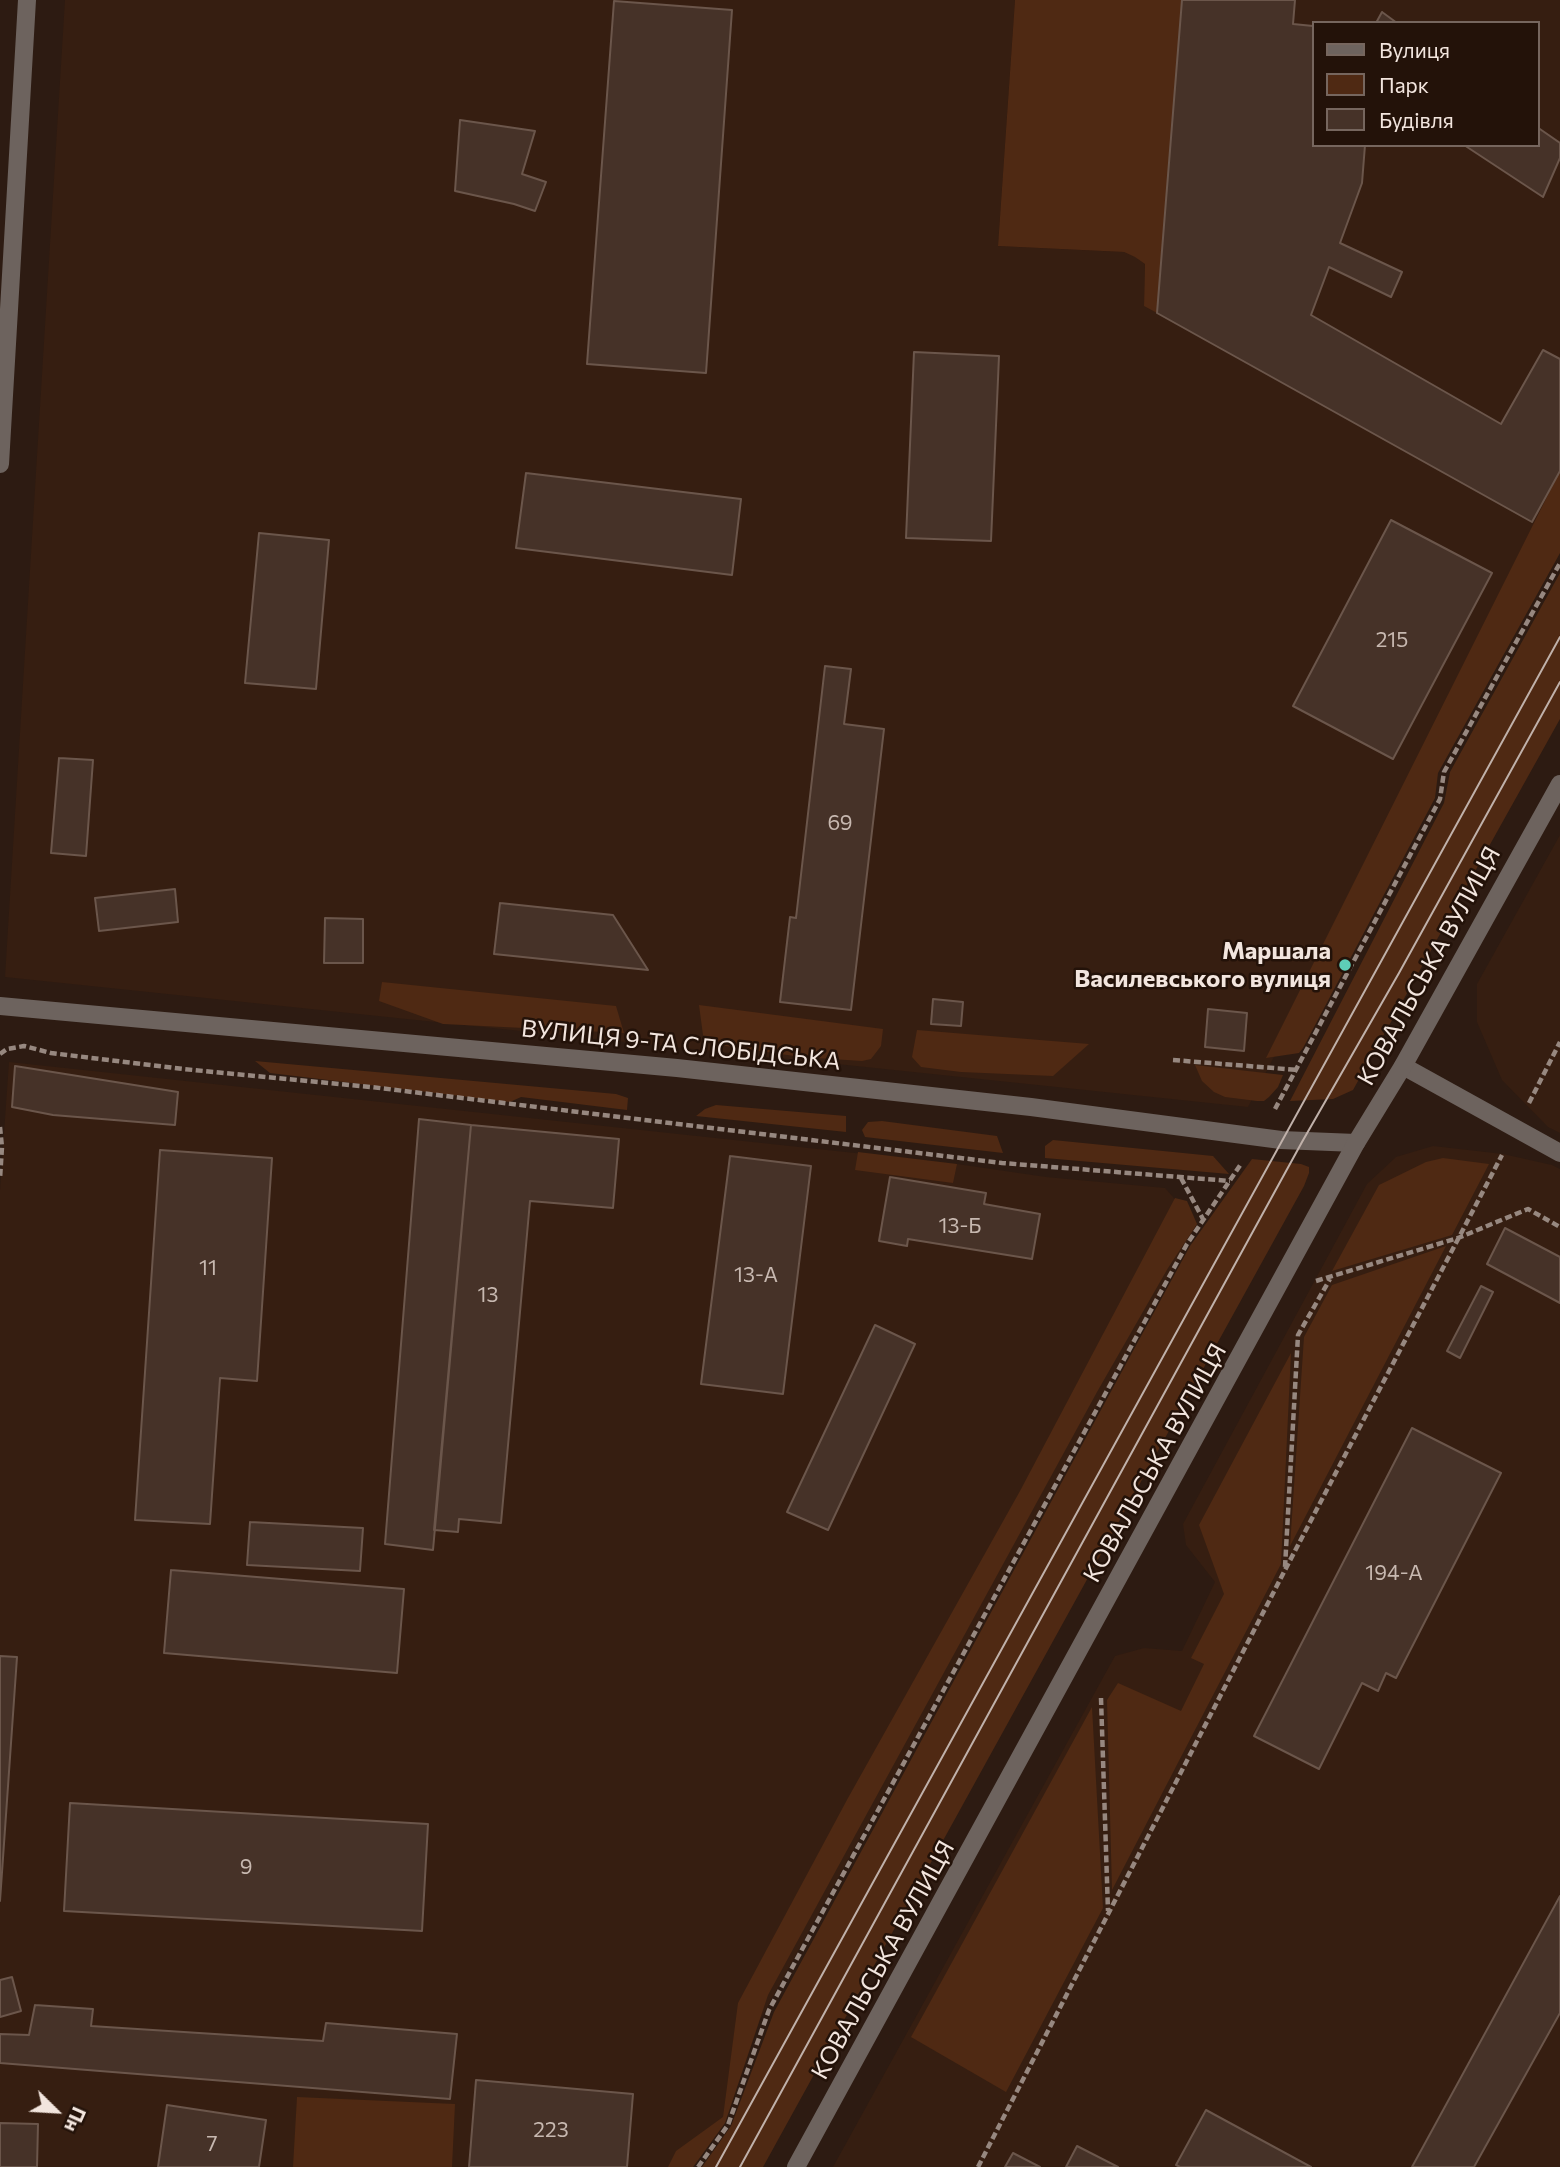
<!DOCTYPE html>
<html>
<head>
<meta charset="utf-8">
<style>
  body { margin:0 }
  #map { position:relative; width:1560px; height:2167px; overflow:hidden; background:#2d1b12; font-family:Commissioner,sans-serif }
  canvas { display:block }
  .legend { position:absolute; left:1312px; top:21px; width:228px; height:126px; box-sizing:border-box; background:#231209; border:2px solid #76665e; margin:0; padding:9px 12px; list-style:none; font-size:21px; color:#f2e5de }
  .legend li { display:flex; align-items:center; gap:14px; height:35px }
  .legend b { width:35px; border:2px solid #76665e }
  .north { position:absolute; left:21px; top:2076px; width:70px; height:70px; -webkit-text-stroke:5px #231209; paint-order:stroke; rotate:114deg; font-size:19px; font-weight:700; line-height:28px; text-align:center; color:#f2e5de }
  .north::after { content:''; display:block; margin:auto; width:24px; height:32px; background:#f2e5de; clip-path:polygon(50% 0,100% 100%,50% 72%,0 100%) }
</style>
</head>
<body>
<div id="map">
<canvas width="1560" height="2167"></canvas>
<ul class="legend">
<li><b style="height:9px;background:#6d635e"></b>Вулиця</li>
<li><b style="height:19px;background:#4f2913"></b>Парк</li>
<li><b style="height:19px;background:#463228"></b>Будівля</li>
</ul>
<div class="north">Пн</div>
</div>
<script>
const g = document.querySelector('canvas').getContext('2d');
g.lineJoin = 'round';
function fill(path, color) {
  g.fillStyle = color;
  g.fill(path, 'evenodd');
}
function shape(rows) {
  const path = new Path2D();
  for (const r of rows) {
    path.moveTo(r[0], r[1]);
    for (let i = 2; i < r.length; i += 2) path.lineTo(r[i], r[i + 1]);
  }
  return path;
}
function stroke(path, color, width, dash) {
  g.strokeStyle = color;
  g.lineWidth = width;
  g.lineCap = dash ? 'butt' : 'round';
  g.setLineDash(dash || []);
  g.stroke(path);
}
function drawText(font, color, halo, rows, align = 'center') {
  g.font = font + ' Commissioner,sans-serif';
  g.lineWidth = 5;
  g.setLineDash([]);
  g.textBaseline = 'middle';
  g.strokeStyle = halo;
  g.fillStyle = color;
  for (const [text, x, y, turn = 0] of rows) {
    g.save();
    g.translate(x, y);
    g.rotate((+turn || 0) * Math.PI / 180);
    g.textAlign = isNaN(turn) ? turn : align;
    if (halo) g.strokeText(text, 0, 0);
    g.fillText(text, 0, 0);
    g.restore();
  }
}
const built = shape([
  [65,0,1015,0,998,246,1124,252,1136,257,1145,264,1144,306,1156,312,1182,0,1560,0,1560,505,1248,1107,5,977],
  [1313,23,1537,23,1537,145,1313,145],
  [1560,835,1560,1133,1548,1127,1502,1080,1477,1022,1477,984],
  [9,1062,957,1164,1046,1177,1165,1188,1197,1224,760,2020,725,2123,693,2167,0,2167,0,1190],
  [1433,1146,1503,1154,1552,1165,1560,1169,1560,2167,833,2167,1115,1656,1144,1648,1182,1651,1215,1582,1186,1545,1183,1524,1367,1184,1396,1157]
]);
const green = shape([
  [1015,0,1182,0,1157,313,1144,306,1145,264,1135,257,1124,252,998,246],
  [1560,471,1560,553,1438,773,1435,798,1303,1048,1299,1053,1266,1058],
  [1560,573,1560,719,1353,1090,1333,1099,1290,1101,1444,803,1450,772],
  [382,982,616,1006,624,1033,443,1024,379,1001],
  [699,1005,883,1029,881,1046,871,1059,862,1061,801,1057,712,1044,703,1035],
  [917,1030,1089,1044,1053,1076,961,1072,921,1067,912,1057],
  [255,1061,616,1094,628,1098,627,1110,521,1097,510,1102,270,1073],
  [1195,1065,1283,1075,1278,1087,1269,1097,1264,1101,1257,1101,1225,1097,1214,1092,1202,1081],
  [716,1105,846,1116,846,1132,696,1116,705,1109],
  [882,1121,997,1136,1003,1153,865,1137,862,1130,868,1122],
  [1053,1140,1213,1156,1229,1174,1045,1158,1045,1146],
  [858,1152,957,1164,953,1183,855,1170],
  [1443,1158,1489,1164,1452,1235,1332,1271,1379,1185,1426,1162],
  [1252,1159,1301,1164,1309,1167,1309,1173,1304,1186,763,2167,702,2167,731,2126,774,2012,1190,1246],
  [1175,1198,1187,1201,1197,1224,1168,1268,1097,1392,768,1995,725,2123,693,2167,668,2167,676,2151,723,2117,738,2003,848,1798,1020,1491],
  [1446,1246,1290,1546,1304,1337,1332,1285],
  [1291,1353,1281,1564,1112,1890,1107,1700,1118,1683,1181,1711,1204,1664,1191,1658,1224,1594,1199,1525],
  [1092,1707,1103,1908,1006,2092,911,2037],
  [297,2097,455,2104,452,2167,293,2167]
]);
const building = shape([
  [1182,0,1295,0,1293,24,1313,26,1313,145,1365,145,1362,183,1340,243,1402,272,1391,297,1329,267,1311,315,1501,424,1543,350,1560,359,1560,471,1532,522,1157,313,1182,0],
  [614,1,732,10,706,373,587,364,614,1],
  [1382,12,1397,23,1376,23,1382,12],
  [460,120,535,131,522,174,546,182,535,211,514,204,455,191,460,120],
  [1537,127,1560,143,1560,158,1543,197,1464,145,1537,145,1537,127],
  [914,352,999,356,991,541,906,538,914,352],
  [526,473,741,499,732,575,516,548,526,473],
  [1391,520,1492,573,1393,759,1293,706,1391,520],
  [259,533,329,540,316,689,245,683,259,533],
  [825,666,851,669,844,724,884,729,851,1010,780,1002,790,917,796,918,825,666],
  [59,758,93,760,86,856,51,853,59,758],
  [175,889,178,922,99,931,95,898,175,889],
  [500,903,613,915,648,970,494,954,500,903],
  [325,918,363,919,363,963,324,963,325,918],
  [933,999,963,1002,961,1026,931,1024,933,999],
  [1208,1009,1247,1013,1244,1051,1205,1047,1208,1009],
  [15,1066,178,1092,175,1125,53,1115,12,1107,15,1066],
  [419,1119,471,1125,433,1550,385,1544,419,1119],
  [471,1125,619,1139,613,1208,530,1201,501,1523,459,1519,458,1532,434,1530,471,1125],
  [160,1150,272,1158,257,1381,220,1378,210,1524,135,1520,160,1150],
  [730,1156,811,1166,783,1394,701,1384,730,1156],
  [890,1177,986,1193,984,1204,1040,1214,1032,1259,908,1239,907,1246,879,1241,890,1177],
  [1505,1228,1560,1257,1560,1303,1487,1264,1505,1228],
  [1481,1286,1493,1292,1460,1358,1447,1351,1481,1286],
  [875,1325,915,1344,828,1530,787,1512,875,1325],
  [1412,1428,1501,1473,1396,1678,1386,1673,1378,1691,1362,1683,1319,1769,1254,1736,1412,1428],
  [250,1522,363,1528,360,1571,247,1565,250,1522],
  [171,1570,404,1589,397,1673,164,1653,171,1570],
  [0,1656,17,1657,0,1901,0,1656],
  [70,1803,428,1824,422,1931,64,1911,70,1803],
  [1560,1896,1560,2013,1474,2167,1412,2167,1560,1896],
  [12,1977,21,2011,0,2017,0,1980,12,1977],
  [35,2005,93,2009,91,2026,323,2041,326,2023,457,2034,450,2099,0,2063,0,2034,29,2035,35,2005],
  [476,2080,633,2094,627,2167,469,2167,476,2080],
  [167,2105,266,2120,259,2167,158,2167,167,2105],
  [1206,2110,1311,2167,1180,2167,1176,2165,1206,2110],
  [0,2123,38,2124,37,2167,0,2167,0,2123],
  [1077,2146,1118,2167,1066,2167,1077,2146],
  [1013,2153,1040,2167,1005,2167,1013,2153]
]);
const path = shape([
  [0,1054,7,1049,24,1046,51,1053,183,1069,371,1087,1002,1163,1230,1181],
  [1173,1060,1298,1070],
  [1529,1103,1560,1042],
  [1275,1109,1440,799,1444,772,1560,563],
  [0,1127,2,1147,0,1179],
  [1181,1178,1204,1221],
  [1316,1281,1458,1238,1528,1209,1560,1227],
  [1285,1567,1298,1335,1330,1279],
  [1101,1698,1108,1911],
  [698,2167,728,2125,769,2010,1187,1244,1241,1164],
  [978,2167,1285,1570,1502,1155]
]);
const minor = shape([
  [0,464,27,0],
  [0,1006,677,1068,1031,1107,1281,1140,1356,1143],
  [1403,1066,1560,1153]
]);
const tertiary = shape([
  [796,2167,1356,1143,1403,1066,1560,784]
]);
const tram = shape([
  [716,2167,1560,637],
  [740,2167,1302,1142,1399,973,1560,682]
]);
const markers = [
  [1345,965,7,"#5eceb8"]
];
const numberNames = [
  ["215",1392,640],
  ["69",840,823],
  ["13-Б",960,1226],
  ["11",208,1268],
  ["13-А",756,1275],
  ["13",488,1295],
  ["194-А",1394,1573],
  ["9",246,1867],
  ["223",551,2130],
  ["7",212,2144]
];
const poiNames = [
  ["Маршала",1331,951],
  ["Василевського вулиця",1331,979]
];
const streetNames = [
  ["КОВАЛЬСЬКА ВУЛИЦЯ",1429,966,-61],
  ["ВУЛИЦЯ 9-ТА СЛОБІДСЬКА",681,1045,6],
  ["КОВАЛЬСЬКА ВУЛИЦЯ",1155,1463,-61],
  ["КОВАЛЬСЬКА ВУЛИЦЯ",883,1960,-61]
];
fill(built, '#361e11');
fill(green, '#4f2913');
fill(building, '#463228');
stroke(building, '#6b564b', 2);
stroke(path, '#978880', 4.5, [7, 3.5]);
stroke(minor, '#6d635e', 18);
stroke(tertiary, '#6d635e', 18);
stroke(tram, '#c0b1aa', 2);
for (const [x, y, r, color] of markers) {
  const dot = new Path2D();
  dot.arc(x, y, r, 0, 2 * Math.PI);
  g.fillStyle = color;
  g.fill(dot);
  stroke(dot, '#231209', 2.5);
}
drawText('21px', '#c7b8b0', null, numberNames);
drawText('bold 24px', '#f2e5de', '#231209', poiNames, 'right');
drawText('24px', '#f2e5de', '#231209', streetNames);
</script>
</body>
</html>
